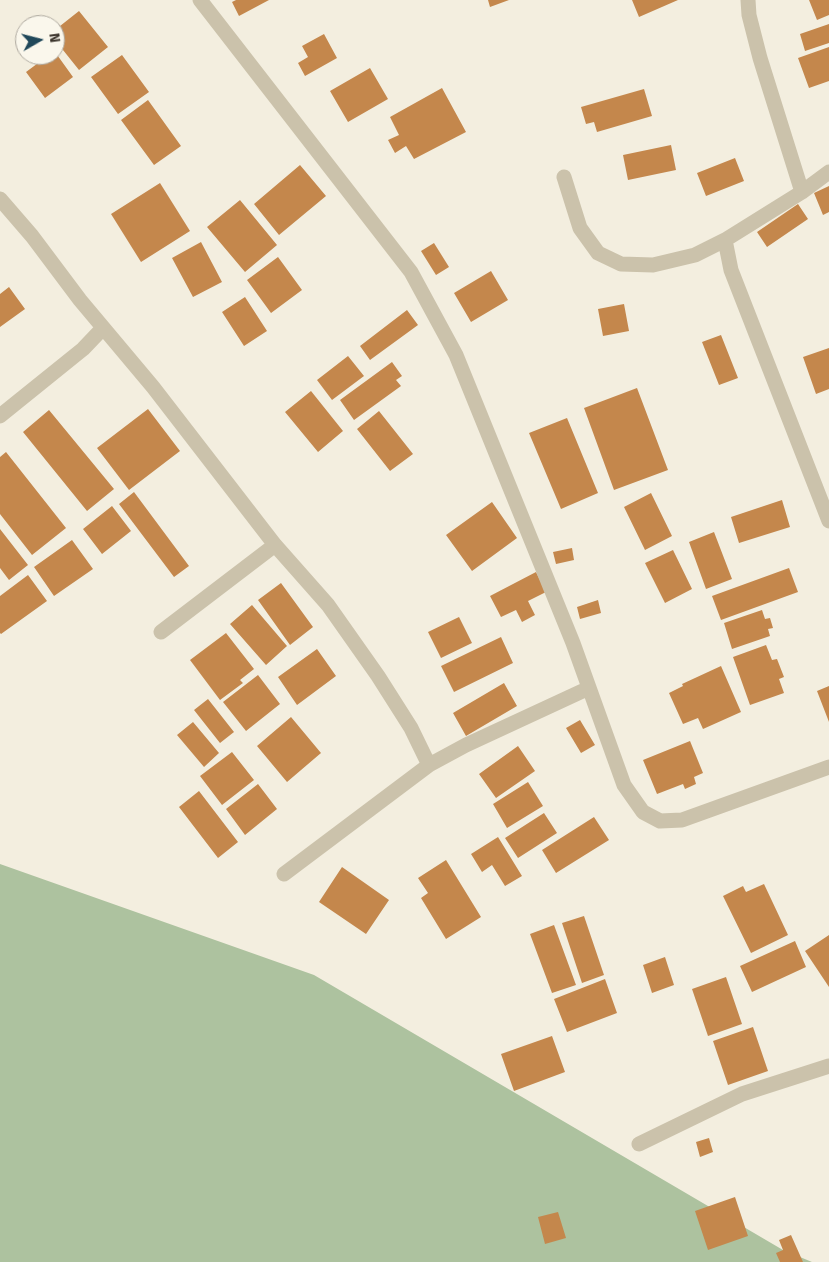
<!DOCTYPE html>
<html>
<head>
<meta charset="utf-8">
<style>
  body { margin:0 }
  #map { position:relative; width:829px; height:1262px; overflow:hidden; background:#f3eedf; font-family:"Fira Sans",sans-serif }
  canvas { display:block }
  .north { position:absolute; left:15px; top:15px; width:50px; height:50px; box-sizing:border-box; background:#faf7ec; border:1px solid #ada89e; border-radius:50%; rotate:82deg; font-size:14px; font-weight:700; line-height:20px; text-align:center; color:#39322a }
  .north::after { content:''; display:block; margin:auto; width:18px; height:22px; background:#20485a; clip-path:polygon(50% 0,100% 100%,50% 72%,0 100%) }
</style>
</head>
<body>
<div id="map">
<canvas width="829" height="1262"></canvas>
<div class="north">N</div>
</div>
<script>
const g = document.querySelector('canvas').getContext('2d');
g.lineJoin = 'round';
function fill(path, color) {
  g.fillStyle = color;
  g.fill(path, 'evenodd');
}
function shape(rows) {
  const path = new Path2D();
  for (const r of rows) {
    path.moveTo(r[0], r[1]);
    for (let i = 2; i < r.length; i += 2) path.lineTo(r[i], r[i + 1]);
  }
  return path;
}
function stroke(path, color, width, dash) {
  g.strokeStyle = color;
  g.lineWidth = width;
  g.lineCap = dash ? 'butt' : 'round';
  g.setLineDash(dash || []);
  g.stroke(path);
}
const green = shape([
  [0,864,314,975,783,1250,812,1262,0,1262]
]);
const building = shape([
  [236,0,269,0,239,16,232,2],
  [488,0,509,0,490,7],
  [632,0,678,0,639,17],
  [809,0,829,0,829,15,817,20],
  [79,11,108,47,79,70,55,40,55,30],
  [829,24,829,43,805,51,800,34],
  [324,34,337,58,305,76,298,63,308,57,302,46],
  [829,47,829,81,809,88,798,58],
  [55,52,73,77,45,98,26,72,49,55,55,55],
  [122,55,149,92,118,114,91,77],
  [370,68,388,99,348,122,330,91],
  [442,88,466,132,414,159,406,146,395,153,388,140,399,135,390,117],
  [644,89,652,116,597,132,594,122,586,124,581,107],
  [148,100,181,146,154,165,121,120],
  [671,145,676,170,628,180,623,155],
  [735,158,744,181,706,196,697,173],
  [300,165,326,196,279,235,254,204],
  [160,183,190,231,141,262,111,214],
  [829,186,829,212,823,215,814,193],
  [240,200,277,245,245,272,207,227],
  [798,204,808,219,767,247,757,232],
  [201,242,222,282,193,297,172,258],
  [434,243,449,267,436,275,421,251],
  [278,257,302,290,271,313,247,280],
  [491,271,508,300,471,322,454,293],
  [9,287,25,309,0,327,0,294],
  [245,297,267,331,244,346,222,312],
  [624,304,629,331,603,336,598,309],
  [407,310,418,325,370,360,360,346],
  [721,335,738,378,719,385,702,342],
  [829,348,829,389,816,394,803,357],
  [348,356,364,376,332,400,317,380],
  [392,362,402,376,396,380,401,386,354,420,340,400],
  [637,388,668,470,614,490,584,408],
  [311,391,343,431,318,452,285,412],
  [148,409,180,451,129,490,97,448],
  [49,410,114,489,87,511,23,432],
  [379,411,413,454,390,471,357,429],
  [567,418,598,493,561,509,529,433],
  [6,452,66,528,32,555,0,514,0,457],
  [134,492,189,566,174,577,119,504],
  [651,493,672,536,645,550,624,507],
  [782,500,790,527,739,543,731,517],
  [492,502,517,538,472,571,446,535],
  [112,506,131,531,102,554,83,529],
  [0,529,28,565,9,580,0,568],
  [714,532,732,579,706,589,689,542],
  [72,540,93,569,54,596,34,567],
  [572,548,574,560,556,564,553,552],
  [673,550,692,589,665,603,645,563],
  [789,568,798,592,721,620,712,596],
  [536,572,546,592,528,601,535,615,522,622,516,610,501,617,490,596],
  [28,575,47,601,1,634,0,633,0,596],
  [281,583,313,627,290,645,258,600],
  [598,600,601,613,580,619,577,607],
  [252,605,287,646,266,665,230,624],
  [762,610,765,619,770,618,773,628,768,629,770,636,732,649,724,623],
  [459,617,472,643,441,658,428,632],
  [226,633,254,669,240,680,243,683,220,700,190,660],
  [501,637,513,663,454,692,441,666],
  [766,645,772,660,777,659,784,677,779,679,784,693,750,705,733,657],
  [317,649,336,676,297,705,278,677],
  [721,666,741,712,703,729,698,718,683,724,669,693,683,686,682,684],
  [258,675,280,704,246,731,223,702],
  [504,683,517,706,466,736,453,713],
  [829,686,829,722,817,691],
  [208,699,234,732,220,743,194,710],
  [291,717,321,753,287,782,257,746],
  [580,720,595,745,581,753,566,728],
  [193,722,219,753,204,767,177,735],
  [690,741,703,773,694,777,696,784,685,789,683,784,657,794,643,760],
  [518,746,535,771,496,798,479,774],
  [232,752,254,780,222,805,200,776],
  [528,782,543,806,507,828,493,804],
  [258,784,277,809,245,835,226,809],
  [199,791,238,842,218,858,179,807],
  [544,813,557,833,518,858,505,838],
  [594,817,609,840,556,873,542,850],
  [498,837,522,876,505,886,492,865,482,872,471,854],
  [446,860,481,917,446,939,421,898,428,893,418,878],
  [342,867,389,900,366,934,319,902],
  [764,884,788,935,751,953,723,896,743,886,746,892],
  [584,916,604,975,582,983,562,923],
  [554,925,576,985,552,993,530,934],
  [829,935,829,987,805,951],
  [795,941,806,967,752,992,740,966],
  [665,957,674,985,652,993,643,965],
  [726,977,742,1024,708,1036,692,989],
  [605,979,617,1013,567,1032,554,999],
  [753,1027,768,1071,728,1085,713,1041],
  [552,1036,565,1072,514,1091,501,1054],
  [709,1138,713,1152,700,1157,696,1142],
  [735,1197,748,1236,708,1250,695,1211],
  [558,1212,566,1238,545,1244,538,1217],
  [791,1235,803,1262,780,1262,776,1253,783,1250,779,1240]
]);
const street = shape([
  [200,0,411,272,456,355,573,643,624,785,643,812,660,821,682,820,829,767],
  [748,0,749,15,760,58,802,192],
  [564,177,580,228,598,253,621,264,653,265,695,255,725,240,802,192,829,172],
  [0,199,32,236,80,300,153,387,275,545,328,605,378,676,411,728,429,765,466,745,589,688],
  [725,240,731,270,829,521],
  [0,416,83,349,103,328],
  [161,632,275,545],
  [284,874,429,765],
  [639,1144,742,1094,829,1066]
]);
fill(green, '#adc29f');
fill(building, '#c4874c');
stroke(street, '#cbc2ab', 15);
</script>
</body>
</html>
